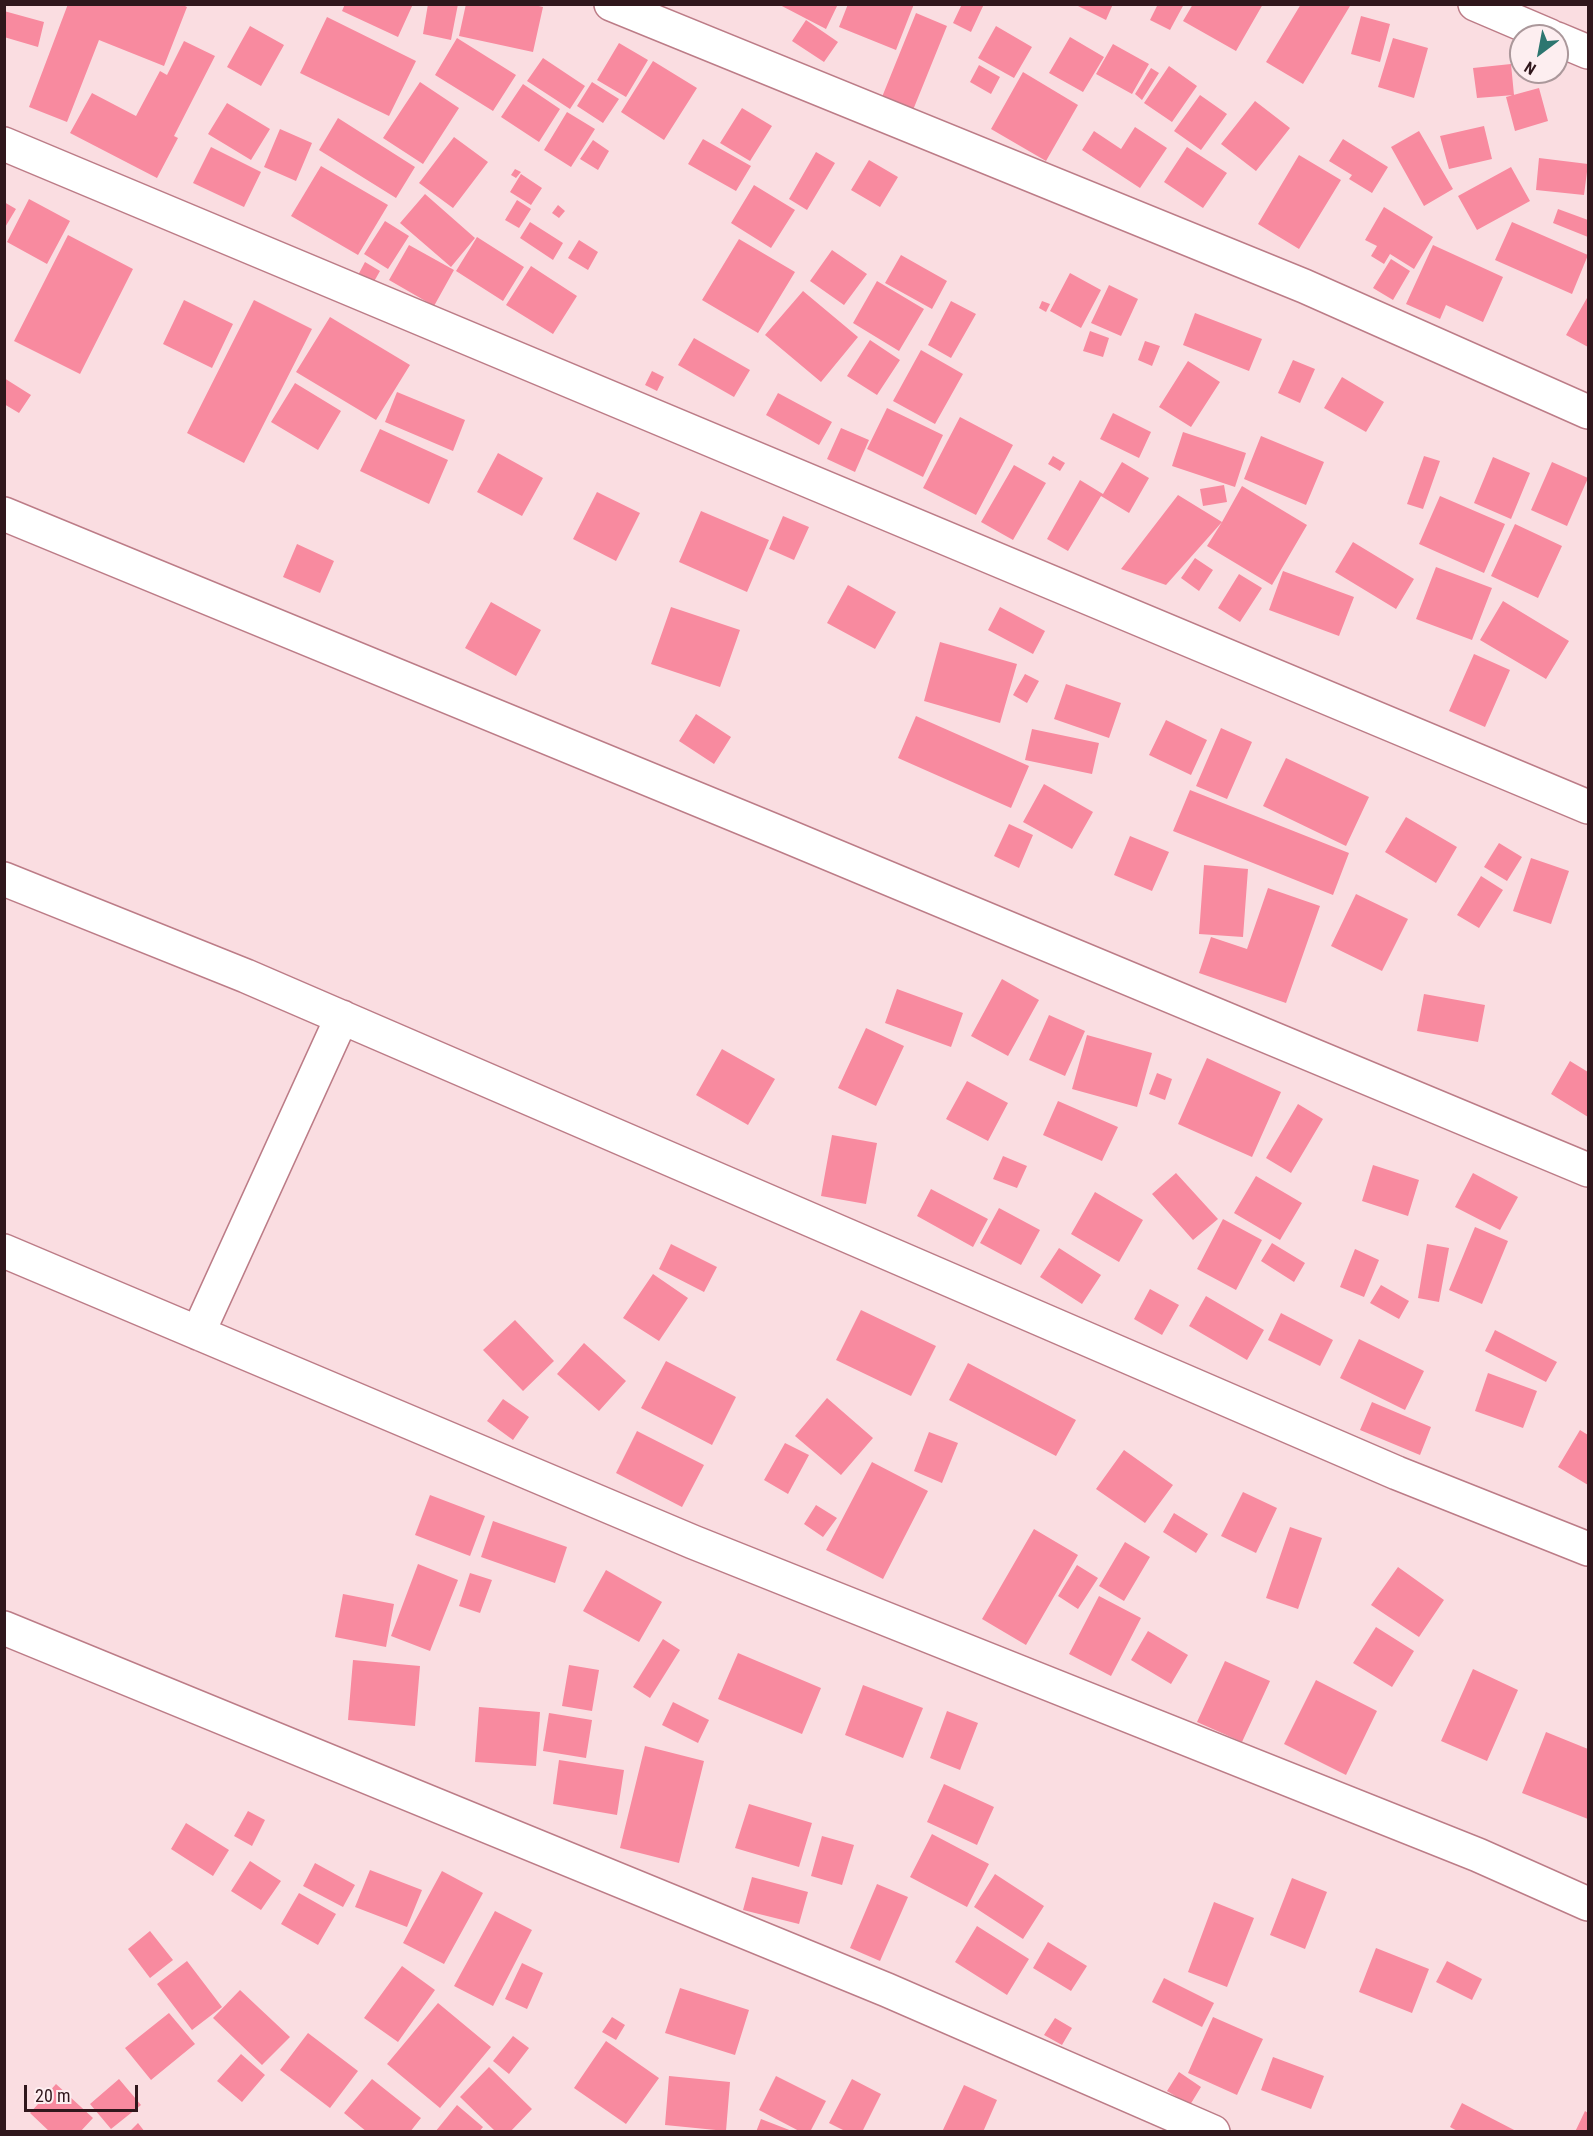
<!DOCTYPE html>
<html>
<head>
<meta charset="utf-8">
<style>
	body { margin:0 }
	#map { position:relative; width:1593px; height:2136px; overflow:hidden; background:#fadde1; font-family:"Roboto Condensed",sans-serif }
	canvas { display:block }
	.frame { position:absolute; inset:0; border:6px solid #30171c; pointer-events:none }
	.north { position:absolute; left:1509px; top:24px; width:60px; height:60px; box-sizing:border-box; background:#fdeef0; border:2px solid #ab989b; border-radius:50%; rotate:212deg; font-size:16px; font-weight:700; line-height:24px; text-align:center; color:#30171c }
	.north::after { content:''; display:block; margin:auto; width:21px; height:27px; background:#2d7670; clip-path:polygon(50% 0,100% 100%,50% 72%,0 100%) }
	.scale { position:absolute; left:24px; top:2085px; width:114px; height:27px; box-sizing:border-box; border:3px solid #30171c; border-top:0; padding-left:8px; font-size:18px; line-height:21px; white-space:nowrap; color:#30171c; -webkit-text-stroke:4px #fdeef0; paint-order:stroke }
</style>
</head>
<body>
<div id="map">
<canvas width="1593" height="2136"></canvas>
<div class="frame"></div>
<div class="north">N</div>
<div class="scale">20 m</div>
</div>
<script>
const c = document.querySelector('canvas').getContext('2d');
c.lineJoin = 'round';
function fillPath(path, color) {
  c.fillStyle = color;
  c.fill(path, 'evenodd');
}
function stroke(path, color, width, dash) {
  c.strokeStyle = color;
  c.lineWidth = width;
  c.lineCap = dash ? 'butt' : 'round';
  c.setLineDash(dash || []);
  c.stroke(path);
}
fillPath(new Path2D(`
	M68 4H181L187 7 164 66 99 40 67 122 29 107Z
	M345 4H413L398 37 342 11Z
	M428 4H458L451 40 423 34Z
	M466 4H530L543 7 533 52 459 36Z
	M778 4H838L826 29Z
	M848 4H914L896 50 839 27Z
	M962 4H984L971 32 953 23Z
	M1074 4H1113L1106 20Z
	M1158 4H1184L1170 30 1150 20Z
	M1193 4H1263L1236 51 1183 21Z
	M1301 4H1347L1350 6 1303 84 1266 62Z
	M4 11 44 22 38 47 4 37Z
	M916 13 947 26 913 110 882 97Z
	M1361 16 1390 24 1380 62 1351 54Z
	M327 17 416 61 389 116 300 73Z
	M806 20 838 42 824 62 792 41Z
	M250 26 284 45 261 86 227 67Z
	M996 26 1032 47 1014 78 978 58Z
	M1070 37 1104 57 1083 92 1049 73Z
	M457 38 516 75 493 111 435 75Z
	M1393 38 1428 48 1414 98 1378 87Z
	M184 41 215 56 174 136 178 138 157 178 70 133 92 93 136 116 160 71 167 75Z
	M619 43 648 60 626 97 597 80Z
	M1113 44 1149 64 1132 94 1096 74Z
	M543 58 585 86 570 109 527 81Z
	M653 61 697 88 664 140 621 112Z
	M1511 64 1514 95 1477 98 1473 68Z
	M979 65 1000 77 991 94 970 82Z
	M1169 66 1197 86 1172 122 1144 103Z
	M1151 68 1159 73 1142 100 1135 94Z
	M1023 72 1078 105 1046 161 991 129Z
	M420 82 459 108 423 164 383 138Z
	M592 82 619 99 603 123 577 106Z
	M523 84 560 109 539 142 501 117Z
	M1539 88 1548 121 1515 131 1506 97Z
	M1200 95 1227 114 1201 150 1174 131Z
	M1255 101 1290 128 1256 171 1221 144Z
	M227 103 270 129 251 160 208 134Z
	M742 108 772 126 750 161 720 143Z
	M567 112 595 129 571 167 544 150Z
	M338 118 415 167 396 198 319 150Z
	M1484 126 1492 159 1449 169 1440 136Z
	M1135 127 1167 148 1140 188 1082 150 1094 131 1121 149Z
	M280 129 312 143 296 181 264 167Z
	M1419 131 1453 189 1424 206 1391 147Z
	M454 137 488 162 453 208 419 183Z
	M703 139 751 166 736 191 688 164Z
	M1343 139 1388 167 1372 193 1349 179 1352 175 1329 161Z
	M593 140 609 151 598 170 580 159Z
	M211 147 261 172 244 207 193 183Z
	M1187 147 1227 173 1203 208 1164 182Z
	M816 152 835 163 807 210 789 199Z
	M1299 155 1341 180 1299 249 1258 224Z
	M1539 158 1588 164 1584 195 1536 190Z
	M869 160 898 177 880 207 851 190Z
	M321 166 388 205 358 255 291 216Z
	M1511 167 1530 201 1477 230 1458 196Z
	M515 169 521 172 516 178 511 175Z
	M521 174 542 188 531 205 510 192Z
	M754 185 795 210 771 248 731 223Z
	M425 194 475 238 451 267 400 223Z
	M29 199 70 221 47 264 7 242Z
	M517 200 531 209 519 228 505 220Z
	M4 202 16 209 4 229Z
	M558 205 565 211 559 218 552 213Z
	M1384 207 1433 237 1414 269 1390 254 1384 264 1371 256 1377 246 1365 240Z
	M1558 209 1588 220V237L1553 223Z
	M385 221 409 236 388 269 364 254Z
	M530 222 563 243 553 260 520 238Z
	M1512 222 1588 255 1572 294 1495 260Z
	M68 235 133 269 80 374 14 341Z
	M477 237 524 267 503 301 456 271Z
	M739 239 795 272 758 333 702 300Z
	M579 240 598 252 588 270 568 258Z
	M409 245 454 270 434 306 389 280Z
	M1433 245 1503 277 1483 322 1446 305 1440 319 1406 304Z
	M832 250 867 274 844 305 810 281Z
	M901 255 947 281 932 309 885 283Z
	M1391 259 1410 271 1393 300 1373 288Z
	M365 262 380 271 372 285 357 277Z
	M531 266 577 296 553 334 506 305Z
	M1070 273 1101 290 1081 328 1050 311Z
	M877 281 924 309 899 351 853 323Z
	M1109 285 1138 299 1121 336 1091 323Z
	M803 291 858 337 821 382 765 335Z
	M1587 298 1588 299V347L1566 335Z
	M184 300 233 324 212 368 163 344Z
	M254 300 312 329 244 463 187 433Z
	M951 301 976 314 951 358 928 345Z
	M1042 301 1050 304 1046 312 1039 308Z
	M1195 313 1262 339 1249 371 1183 345Z
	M330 317 410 365 376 420 296 372Z
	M1090 331 1109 338 1103 357 1083 351Z
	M694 338 750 370 734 397 678 365Z
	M870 340 900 360 877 395 847 376Z
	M1145 341 1160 346 1152 366 1138 360Z
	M921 350 963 374 935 424 893 401Z
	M1293 360 1315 369 1300 403 1278 393Z
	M1188 361 1220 382 1191 427 1159 407Z
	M652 371 664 377 657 391 645 385Z
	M1342 377 1384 402 1366 432 1324 408Z
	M4 378 31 395 19 413 4 404Z
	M295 383 341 411 318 450 271 422Z
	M397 392 465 420 453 451 385 422Z
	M778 393 832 422 819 445 766 415Z
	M887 408 943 435 923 477 867 449Z
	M1113 413 1151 432 1139 458 1100 439Z
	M960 417 1013 445 976 515 923 488Z
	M841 428 869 440 855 472 827 459Z
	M380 429 448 460 429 504 360 471Z
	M1183 432 1246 453 1235 487 1172 466Z
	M1261 436 1324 462 1306 505 1244 479Z
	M498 453 543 478 522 516 477 492Z
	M1053 456 1065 463 1060 471 1048 464Z
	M1424 456 1440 461 1423 509 1407 504Z
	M1493 457 1530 473 1511 519 1474 503Z
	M1122 462 1149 478 1129 513 1101 496 1068 551 1047 539 1080 480 1103 494Z
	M1552 462 1588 478 1567 526 1531 510Z
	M1014 465 1046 483 1013 540 981 522Z
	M1224 485 1227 502 1203 506 1200 489Z
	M1242 486 1307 525 1272 585 1207 546 1222 522 1166 585 1121 569 1178 495 1222 522Z
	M597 492 640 513 616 561 573 539Z
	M1440 496 1505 524 1484 573 1419 544Z
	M701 511 769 540 747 592 679 562Z
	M783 516 809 527 794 560 769 549Z
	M1515 524 1562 546 1538 598 1491 576Z
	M1353 542 1414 579 1396 609 1335 572Z
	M297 544 334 561 320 593 283 577Z
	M1195 558 1213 570 1199 591 1181 578Z
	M1436 567 1492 588 1472 640 1416 619Z
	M1283 571 1354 597 1339 636 1269 610Z
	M1239 574 1262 588 1240 622 1218 608Z
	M848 585 896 612 875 649 827 623Z
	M1503 601 1569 641 1546 679 1480 640Z
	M491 602 541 630 516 676 465 648Z
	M671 607 740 630 720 687 651 664Z
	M1000 607 1045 631 1033 654 988 630Z
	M940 642 1017 664 1000 723 924 701Z
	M1474 654 1510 670 1485 727 1449 711Z
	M1025 674 1039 681 1027 703 1013 695Z
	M1066 684 1121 703 1109 738 1054 719Z
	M696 714 731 737 714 764 679 741Z
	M916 716 1029 766 1011 808 898 758Z
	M1166 720 1207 740 1191 775 1149 755Z
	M1221 728 1252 742 1227 799 1196 786Z
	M1032 729 1099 743 1092 774 1025 760Z
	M1286 758 1369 797 1346 846 1263 806Z
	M1044 784 1093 812 1072 849 1023 822Z
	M1190 790 1349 853 1333 895 1173 831Z
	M1406 817 1457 847 1436 883 1385 852Z
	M1009 824 1033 835 1019 868 994 856Z
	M1130 836 1169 852 1152 891 1114 875Z
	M1499 843 1522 857 1507 881 1484 867Z
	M1531 858 1569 871 1551 924 1513 911Z
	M1204 865 1248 869 1243 937 1199 934Z
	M1481 876 1503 890 1479 928 1457 915Z
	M1268 888 1320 906 1286 1003 1199 973 1211 937 1247 949Z
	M1356 894 1408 919 1382 971 1331 946Z
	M1002 979 1039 1000 1008 1056 971 1036Z
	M897 989 963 1013 951 1047 885 1023Z
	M1424 994 1485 1005 1478 1042 1417 1031Z
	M1049 1015 1085 1031 1065 1076 1029 1060Z
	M866 1028 904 1046 876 1106 838 1088Z
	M1087 1035 1152 1053 1137 1107 1072 1089Z
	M722 1049 775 1079 748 1125 696 1095Z
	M1207 1058 1281 1092 1252 1157 1178 1124Z
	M1570 1061 1588 1072V1117L1551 1094Z
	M1157 1073 1172 1079 1165 1100 1149 1094Z
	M967 1081 1008 1103 988 1141 946 1119Z
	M1058 1101 1118 1127 1102 1161 1043 1135Z
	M1298 1104 1323 1119 1291 1173 1266 1158Z
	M832 1135 877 1143 866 1204 821 1196Z
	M1003 1156 1027 1166 1017 1188 993 1179Z
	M1373 1165 1419 1180 1408 1216 1362 1201Z
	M1176 1173 1218 1219 1193 1240 1152 1194Z
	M1473 1173 1518 1197 1500 1230 1455 1207Z
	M1256 1176 1302 1203 1280 1240 1234 1213Z
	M931 1189 988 1219 973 1247 917 1216Z
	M1095 1192 1143 1220 1119 1262 1071 1234Z
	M999 1208 1040 1230 1021 1265 980 1243Z
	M1223 1219 1262 1240 1236 1290 1197 1269Z
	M1475 1227 1508 1241 1482 1304 1449 1290Z
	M1272 1243 1305 1263 1294 1282 1261 1261Z
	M671 1244 717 1267 704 1292 659 1269Z
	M1427 1244 1449 1248 1439 1302 1418 1298Z
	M1059 1248 1101 1275 1082 1304 1040 1277Z
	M1355 1249 1379 1260 1364 1297 1340 1287Z
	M653 1274 688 1298 659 1341 623 1318Z
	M1381 1285 1409 1301 1399 1319 1370 1303Z
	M1150 1289 1179 1305 1162 1335 1134 1319Z
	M1206 1296 1264 1330 1247 1360 1189 1326Z
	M861 1310 936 1346 911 1396 836 1360Z
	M1281 1313 1333 1340 1320 1366 1268 1340Z
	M515 1320 554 1361 523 1391 483 1350Z
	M1495 1330 1557 1362 1546 1382 1485 1351Z
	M1359 1339 1424 1371 1405 1410 1340 1378Z
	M584 1343 626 1381 599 1411 557 1374Z
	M666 1361 736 1397 712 1445 641 1408Z
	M968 1363 1076 1420 1056 1456 949 1400Z
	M1488 1373 1537 1391 1523 1428 1475 1411Z
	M827 1398 873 1438 841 1475 795 1436Z
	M503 1399 529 1417 513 1440 487 1421Z
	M1372 1402 1431 1427 1420 1455 1360 1430Z
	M1580 1430 1588 1435V1485L1558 1467Z
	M637 1431 704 1465 682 1507 616 1473Z
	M929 1432 958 1443 942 1483 914 1471Z
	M785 1443 809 1455 788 1494 764 1480Z
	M1124 1450 1173 1485 1145 1523 1096 1489Z
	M872 1462 928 1491 883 1579 826 1550Z
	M1243 1492 1277 1508 1256 1553 1221 1536Z
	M430 1495 485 1516 470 1556 415 1535Z
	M816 1505 837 1518 823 1537 804 1524Z
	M1174 1513 1208 1534 1196 1553 1163 1532Z
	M493 1521 567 1547 555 1583 481 1557Z
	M1290 1527 1322 1538 1298 1609 1266 1598Z
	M1034 1529 1078 1555 1026 1645 982 1619Z
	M1125 1542 1150 1557 1124 1601 1099 1586Z
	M418 1564 458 1580 430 1651 391 1636Z
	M1077 1565 1098 1578 1078 1609 1058 1596Z
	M1398 1567 1444 1600 1419 1637 1371 1605Z
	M606 1570 662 1602 639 1642 583 1611Z
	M470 1573 492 1580 480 1613 459 1606Z
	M343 1594 394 1604 386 1647 335 1637Z
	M1099 1596 1141 1618 1111 1676 1069 1654Z
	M1376 1627 1414 1651 1392 1687 1353 1663Z
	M1148 1631 1188 1655 1171 1684 1131 1660Z
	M663 1639 680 1650 650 1698 633 1687Z
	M738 1653 821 1688 802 1734 718 1699Z
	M353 1660 420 1666 415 1726 348 1720Z
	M1225 1661 1270 1681 1242 1742 1197 1722Z
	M569 1665 599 1670 592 1711 562 1706Z
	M1473 1669 1518 1690 1487 1761 1441 1741Z
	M1316 1680 1377 1711 1346 1775 1284 1744Z
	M863 1685 923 1708 903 1758 845 1735Z
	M673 1702 709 1720 698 1743 662 1725Z
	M479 1707 540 1712 536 1766 475 1762Z
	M947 1711 978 1723 960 1770 930 1758Z
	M549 1713 592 1720 586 1758 543 1751Z
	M1546 1732 1588 1749V1819L1522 1793Z
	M645 1746 704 1761 679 1863 620 1848Z
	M559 1760 624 1770 617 1815 553 1804Z
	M944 1784 994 1807 977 1845 927 1822Z
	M749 1804 812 1823 799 1867 735 1848Z
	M248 1811 265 1820 252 1846 234 1836Z
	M186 1823 229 1850 213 1876 171 1849Z
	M932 1834 989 1864 967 1907 910 1877Z
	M822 1836 854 1845 842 1885 811 1876Z
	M250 1861 281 1881 261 1910 231 1891Z
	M315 1863 355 1885 343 1907 303 1886Z
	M370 1870 422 1890 407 1927 355 1907Z
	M442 1871 483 1893 444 1964 403 1943Z
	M995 1874 1044 1906 1023 1939 974 1907Z
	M752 1877 808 1892 799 1924 743 1910Z
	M1292 1878 1327 1892 1305 1949 1270 1935Z
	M877 1884 908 1897 880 1961 850 1948Z
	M299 1893 336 1914 318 1945 281 1924Z
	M1214 1902 1254 1918 1227 1987 1188 1972Z
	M495 1911 532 1930 493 2006 454 1986Z
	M977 1926 1029 1959 1007 1995 955 1962Z
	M150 1931 173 1960 150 1978 128 1949Z
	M1048 1942 1087 1966 1071 1991 1033 1968Z
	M1376 1948 1429 1969 1412 2013 1359 1992Z
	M187 1961 222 2007 192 2030 157 1984Z
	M1447 1961 1482 1979 1472 2000 1436 1982Z
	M522 1963 543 1973 527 2009 505 1999Z
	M402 1966 435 1990 398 2042 364 2018Z
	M1164 1978 1214 2003 1202 2027 1152 2002Z
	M680 1988 749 2010 735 2055 665 2033Z
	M240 1990 290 2037 262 2065 213 2018Z
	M438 2003 491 2047 440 2108 387 2064Z
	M169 2013 195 2044 151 2080 125 2048Z
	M612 2017 625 2025 616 2040 602 2032Z
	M1213 2017 1263 2039 1237 2095 1188 2073Z
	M1055 2018 1072 2028 1062 2045 1044 2035Z
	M308 2033 358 2071 330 2108 280 2070Z
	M513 2036 529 2048 509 2074 493 2061Z
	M606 2041 659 2078 626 2124 574 2088Z
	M241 2054 265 2075 242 2102 217 2081Z
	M1273 2057 1324 2076 1311 2109 1261 2090Z
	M489 2067 532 2109 510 2132H496L460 2097Z
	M1179 2072 1201 2087 1190 2105 1167 2091Z
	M669 2076 730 2082 726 2131 665 2125Z
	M776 2076 826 2101 810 2132H801L759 2110Z
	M119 2079 141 2105 111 2129 90 2104Z
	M372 2079 421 2118 410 2132H367L344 2113Z
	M852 2079 881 2094 862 2132H847L829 2123Z
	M56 2084 93 2118 80 2132H50L30 2113Z
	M964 2085 997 2100 983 2132H942Z
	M1462 2103 1518 2132H1459L1450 2127Z
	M457 2105 483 2127 479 2132H435Z
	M1585 2111 1588 2113V2132H1575Z
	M761 2119 792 2131V2132H756Z
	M138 2123 145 2132H129Z`), '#f88a9f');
const street = new Path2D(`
	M611 4 1304 286 1588 412
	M1475 4 1550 36
	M1557 39 1588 52
	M4 144 1588 807
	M4 514 782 834 1588 1170
	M4 879 246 976 1397 1473 1588 1549
	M4 1251 693 1542 1478 1855 1588 1904
	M198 1333 342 1017
	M4 1628 887 1990 1213 2132`);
stroke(street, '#bc7c87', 36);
stroke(street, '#fff', 33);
</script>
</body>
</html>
